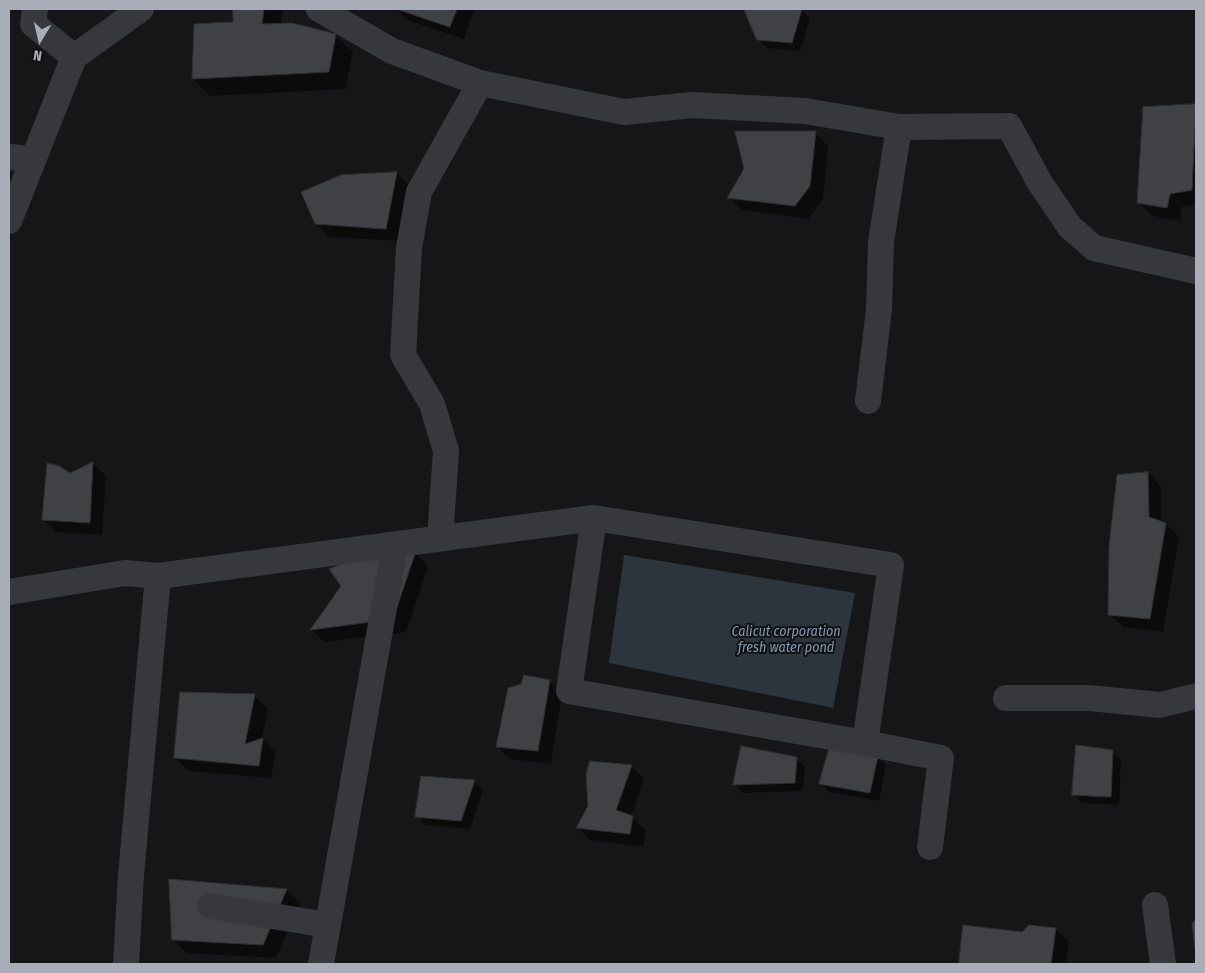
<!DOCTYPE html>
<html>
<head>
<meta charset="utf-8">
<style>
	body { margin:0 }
	#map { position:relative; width:1205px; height:973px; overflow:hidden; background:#161618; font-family:"Fira Sans Condensed",sans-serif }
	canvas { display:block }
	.frame { position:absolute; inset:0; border:10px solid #a8adb8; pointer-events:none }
	.north { position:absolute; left:15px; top:15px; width:50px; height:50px; -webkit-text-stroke:4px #111113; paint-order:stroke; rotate:189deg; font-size:14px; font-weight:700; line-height:20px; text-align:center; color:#a8adb8 }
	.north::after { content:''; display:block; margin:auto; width:18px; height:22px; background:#a8adb8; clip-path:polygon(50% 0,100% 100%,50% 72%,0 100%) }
</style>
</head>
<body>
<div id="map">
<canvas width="1205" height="973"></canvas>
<div class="frame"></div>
<div class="north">N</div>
</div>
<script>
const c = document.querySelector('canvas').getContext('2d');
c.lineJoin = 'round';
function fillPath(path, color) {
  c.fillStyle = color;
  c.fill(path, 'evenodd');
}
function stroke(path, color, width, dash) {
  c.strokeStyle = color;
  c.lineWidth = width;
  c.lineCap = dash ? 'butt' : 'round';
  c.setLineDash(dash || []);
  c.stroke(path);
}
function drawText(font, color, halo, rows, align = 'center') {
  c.font = font + ' "Fira Sans Condensed",sans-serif';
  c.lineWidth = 4;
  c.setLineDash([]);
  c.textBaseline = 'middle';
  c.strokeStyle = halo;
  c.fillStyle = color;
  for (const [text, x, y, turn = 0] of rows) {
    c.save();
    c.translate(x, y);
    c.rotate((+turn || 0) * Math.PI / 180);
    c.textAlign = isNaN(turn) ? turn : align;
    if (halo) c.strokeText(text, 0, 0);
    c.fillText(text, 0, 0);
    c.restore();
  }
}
fillPath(new Path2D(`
	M624 555 855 593 833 708 609 663Z`), '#2c353c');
fillPath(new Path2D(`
	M235 9H283L281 24H292L336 35 353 52 345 89 210 96 193 79 234 23Z
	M396 9H474L464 39 407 20Z
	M745 9H801L810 18 800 51 767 48 758 39Z
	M1196 105V204L1182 207 1180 221 1152 216 1139 203 1144 108Z
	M815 133 828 146 823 199 808 219 742 210 729 197Z
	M397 173 410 186 399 241 329 237 316 224 341 176Z
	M93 463 106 476 102 535 56 532 43 519 69 474Z
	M1148 473 1161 487V523L1166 524 1179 537 1163 632 1123 627 1110 614Z
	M415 553 428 566 406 632 324 642 312 630 343 586Z
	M549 681 562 694 551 764 510 759 497 746Z
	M181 693 255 696 268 709 262 738 276 752 271 778 188 771 175 757Z
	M1112 752 1121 760 1119 805 1082 803 1074 795Z
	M877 757 886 765 879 801 829 792 821 783Z
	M796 759 805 767 803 791 743 793 734 784Z
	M631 766 644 779 631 817 646 830 643 847 590 840 577 827Z
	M474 781 483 790 470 829 425 825 417 816Z
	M171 880 287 890 300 903 276 958 187 953 173 940Z
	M964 926 1023 934 1030 926 1056 929 1069 942 1066 964H960Z`), '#0007');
const building = new Path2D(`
	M233 9H264L262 24 292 23 336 34 329 72 192 79 194 24 233 22Z
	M397 9H457L450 27Z
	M744 9H802L792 43 757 40Z
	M1196 104 1192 190 1170 194 1167 208 1137 203 1143 107Z
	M735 131H816L810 186 795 206 727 198 744 169Z
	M397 172 386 229 315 224 301 192 341 175Z
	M93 462 90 523 42 520 47 463 59 466 70 473Z
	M1148 472 1149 517 1166 523 1150 619 1108 615 1109 547 1117 475Z
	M416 551 393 619 310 630 341 586 329 569 359 557Z
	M524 675 550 680 538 751 496 747 508 688 521 684Z
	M180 692 255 694 245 744 263 738 259 766 174 758Z
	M830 745 878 756 870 793 819 784Z
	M1076 745 1113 750 1111 797 1072 795Z
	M741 746 797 757 795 783 733 785Z
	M590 761 632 765 616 810 633 816 630 834 576 828 588 806 586 774Z
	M421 776 475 780 461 821 415 817Z
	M169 879 287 889 263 945 172 940Z
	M1196 920V957L1192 923Z
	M963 925 1022 932 1029 925 1056 928 1051 964H959Z`);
fillPath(building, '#404145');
stroke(building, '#303034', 1);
stroke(new Path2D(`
	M35 9 33 24 74 57
	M319 9 392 51 480 83 419 192 409 248 403 355 432 404 446 451 440 539
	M480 83 624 112 692 105 805 111 899 127 881 242 879 309 868 401
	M899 127 1009 126 1040 183 1070 227 1094 248 1196 271
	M9 157 33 159
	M9 221 74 57 141 9
	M594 518 569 691 865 743
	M9 592 125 573 158 576
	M1006 698H1089L1160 705 1196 696
	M1155 905 1163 964
	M210 906 328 925
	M126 964 131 875 158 576 594 518 891 565 865 743 941 758 930 847
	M321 964 395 545`), '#37383d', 26);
drawText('italic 14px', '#7f9bb3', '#111113', [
	["Calicut corporation",786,632],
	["fresh water pond",786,648]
]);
</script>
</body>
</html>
